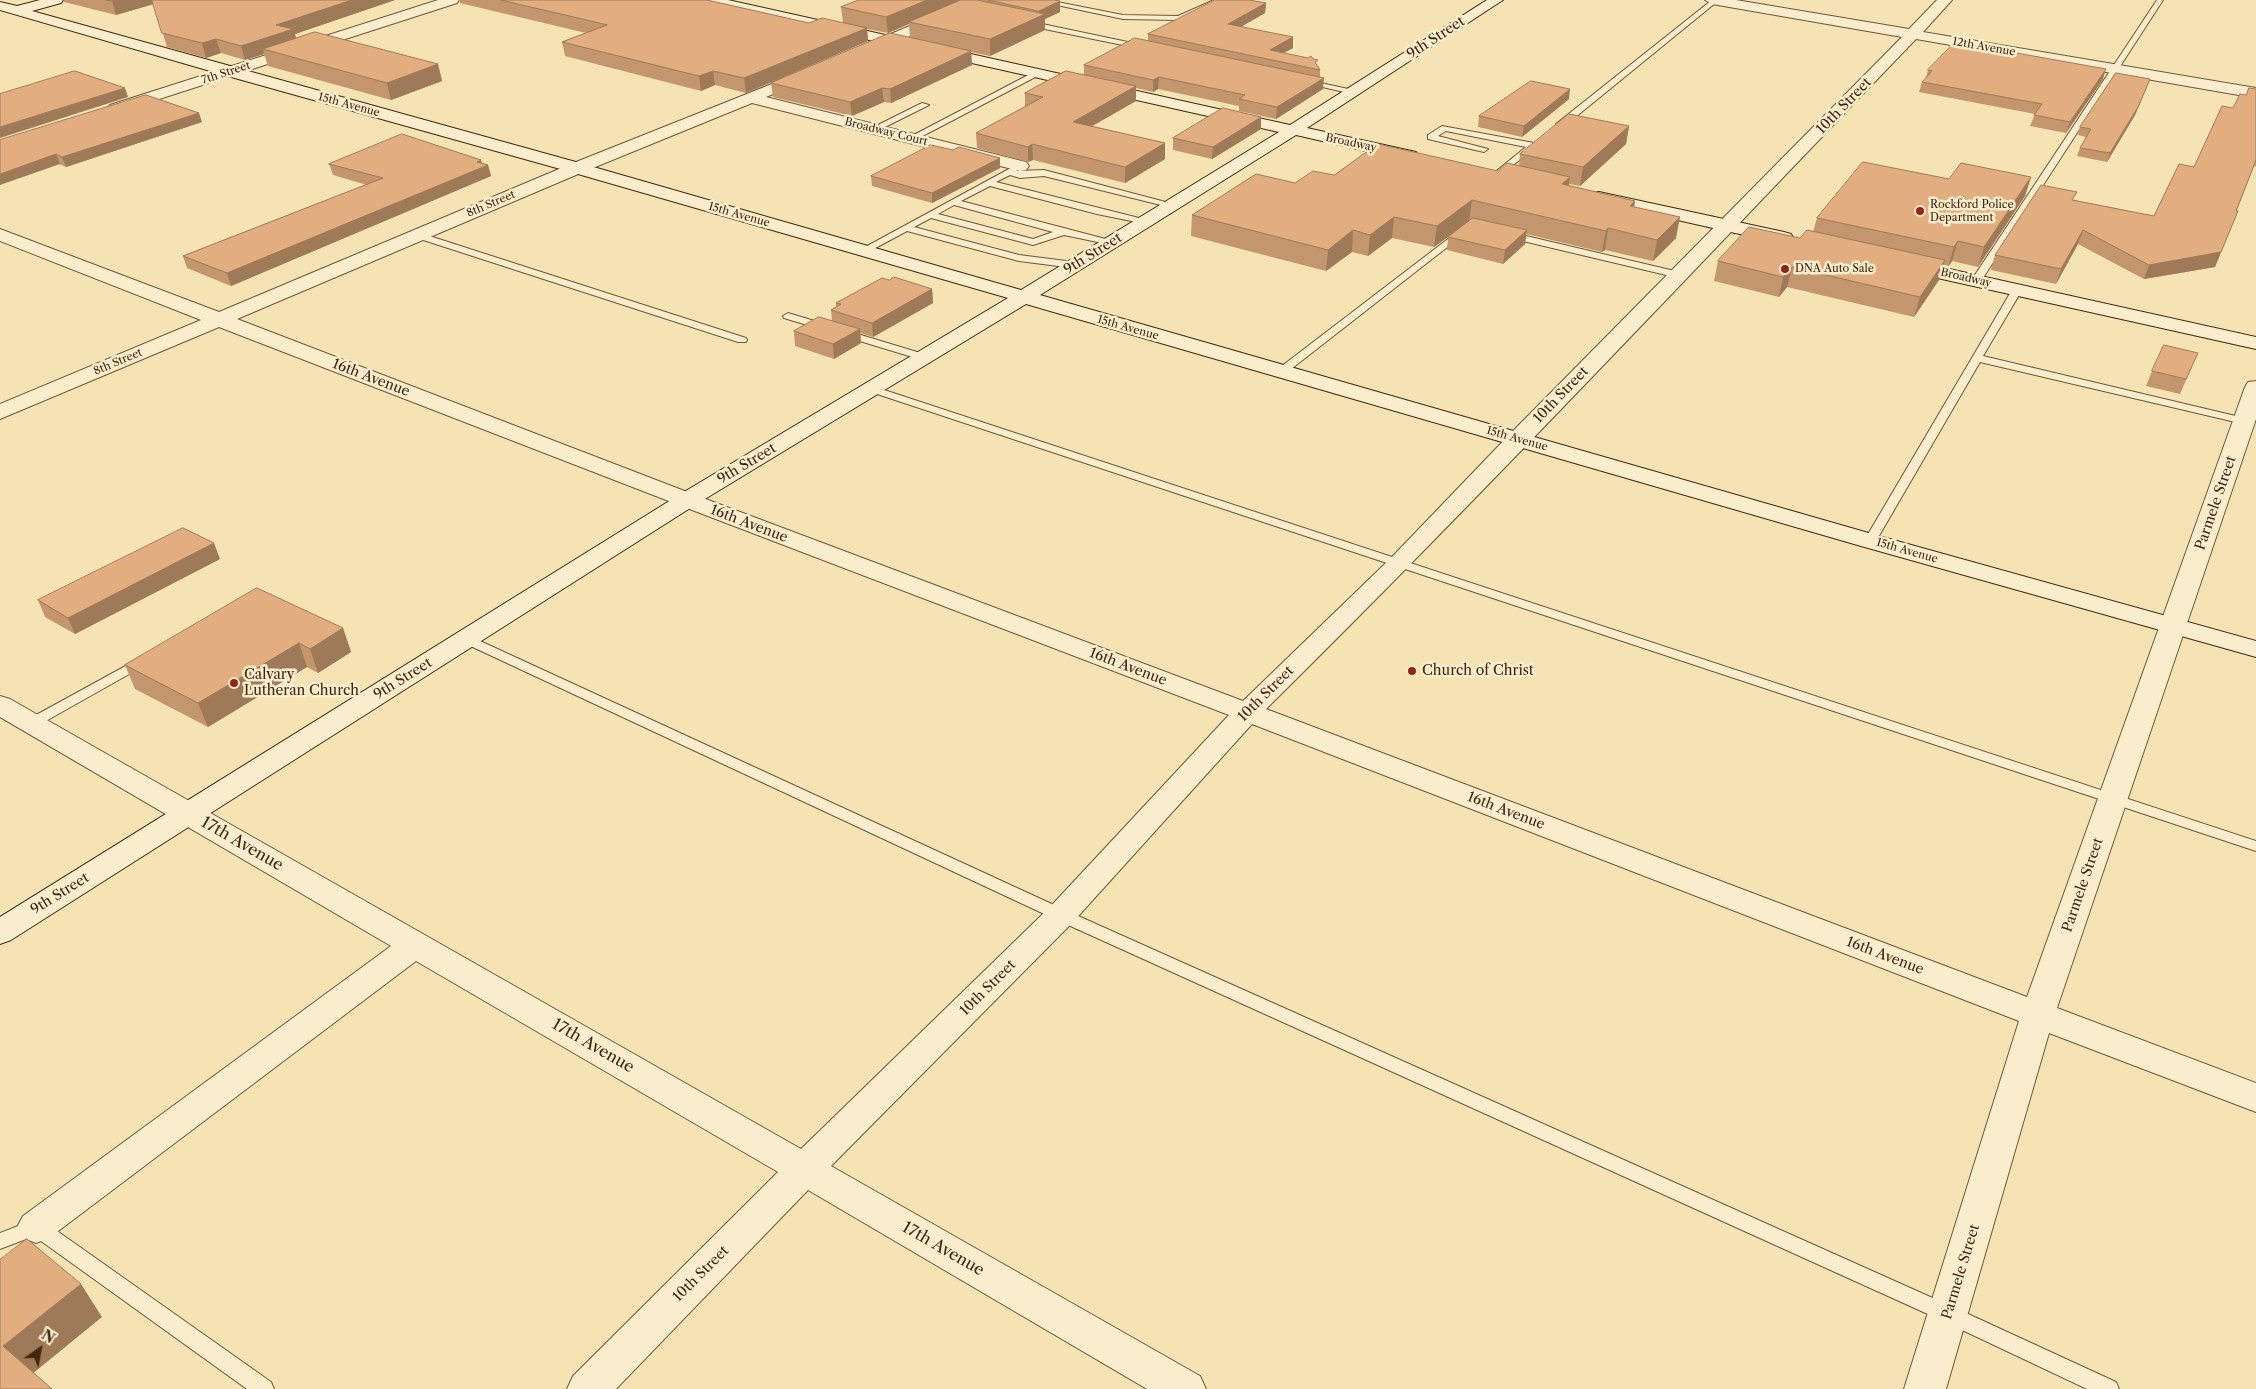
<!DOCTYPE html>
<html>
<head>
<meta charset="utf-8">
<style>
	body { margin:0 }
	#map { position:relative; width:2256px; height:1389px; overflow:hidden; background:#f6e3b3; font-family:"Libre Caslon Text",serif }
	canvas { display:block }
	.north { position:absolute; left:15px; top:1324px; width:50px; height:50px; -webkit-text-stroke:4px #f9edce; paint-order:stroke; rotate:33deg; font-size:14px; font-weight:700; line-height:20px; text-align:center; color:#402810 }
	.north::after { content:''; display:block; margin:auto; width:18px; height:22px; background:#402810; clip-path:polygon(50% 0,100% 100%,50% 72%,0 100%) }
</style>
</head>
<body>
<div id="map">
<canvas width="2256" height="1389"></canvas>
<div class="north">N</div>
</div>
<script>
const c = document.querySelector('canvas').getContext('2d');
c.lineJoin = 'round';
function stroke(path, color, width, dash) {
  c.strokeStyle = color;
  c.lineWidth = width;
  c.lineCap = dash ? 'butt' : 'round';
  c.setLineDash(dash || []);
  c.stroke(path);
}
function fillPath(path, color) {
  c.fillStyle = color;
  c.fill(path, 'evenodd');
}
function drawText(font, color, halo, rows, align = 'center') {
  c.font = font + ' "Libre Caslon Text",serif';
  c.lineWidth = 5;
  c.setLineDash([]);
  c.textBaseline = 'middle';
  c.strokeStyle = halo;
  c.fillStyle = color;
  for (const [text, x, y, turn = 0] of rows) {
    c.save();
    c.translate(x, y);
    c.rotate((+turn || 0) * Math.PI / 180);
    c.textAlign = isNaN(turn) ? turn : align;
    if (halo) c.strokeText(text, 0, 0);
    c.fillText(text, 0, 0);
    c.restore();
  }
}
const lane = new Path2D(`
	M1033 0H1047L1123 15 1178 16 1214 0H1223L1179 20 1123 19Z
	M1712 0H1719L1562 128H1556V124Z
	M2157 0H2163L1981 281 1976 284 1973 283 1971 281Z
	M1028 21 1142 45 1146 47 1142 49 1025 25V21Z
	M1036 71 1043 73 915 140 908 138Z
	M1302 79 1353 90 1357 92 1353 94 1305 83 1301 81Z
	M922 103 929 105 877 131 870 129Z
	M1442 126 1534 143 1538 145 1497 178 1493 175 1494 173 1526 147 1446 131 1438 136 1488 149 1484 152 1428 139V135Z
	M1020 163 1024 166 1016 171 1044 170 1177 205 1173 208 1044 176 1020 178 1010 175 996 182 1151 221 1146 224 1097 214 990 186 961 201 1117 242 1112 245 1064 235 1033 245 931 218 914 227 1019 255 1074 262 1079 265 1074 268 1019 261 907 231 866 253 863 254 858 251ZM954 205 1053 232 1033 239 938 214Z
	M1461 229 1466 232 1464 234 1286 373H1278V369Z
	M417 232 746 338 747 340 746 342H738L414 237V233Z
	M1509 232 1679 272 1684 275 1679 278 1506 237V233Z
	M2017 287 2022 290 1983 356 2244 418 2250 421 2244 424 1980 362 1876 541 1870 545 1866 544 1864 541 2012 290Z
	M788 313 927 355 928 357 927 359H919L784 318 783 316Z
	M872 386 2256 841V851L868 391V387Z
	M467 635 1067 911 1955 1308 2116 1382 2119 1389H2087L1941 1320 1055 919 462 642 460 639 462 636Z
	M142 657 149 661 147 664 37 726H27L25 723 27 720Z
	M36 1219 43 1221 271 1382 274 1389H247L34 1236 0 1249V1233Z`);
const street = new Path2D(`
	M438 0H459L457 3 122 111H110L108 108 110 105Z
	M971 0H990L988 3 870 53 865 54 858 50 860 47Z
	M1705 0H1736L1909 29 1937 0H1952L1923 32 2256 88V98L1916 39C1700 263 1487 491 1266 709L2027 997 2245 387 2248 382 2256 381V419L2057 1008 2256 1083V1112L2049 1033 1946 1389H1904L2019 1021 1252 724 1072 923 831 1166 1200 1376 1206 1389H1147L808 1190 616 1389H567L573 1376 778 1172 416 961 49 1238 36 1243 23 1238 17 1227 23 1216 391 946 0 717V696L10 699 801 1149 1050 907 1229 715 679 505 219 327 0 419V404L201 320 0 241V229L219 312 571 164 802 72H812L815 75 812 78 766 97 1026 162 1029 166 1026 170 1020 171 752 103 583 172 237 319 695 495 1243 701 1391 558 1510 434 1902 37 1712 4Z`);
const secondary = new Path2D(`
	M40 0H63L61 3 32 11 583 164 1021 290 1279 132 709 4 702 0H728L1290 125 1487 0H1503L1307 128 1416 152 1418 156 1416 160 1410 161 1296 135 1040 295 1879 536 2256 641V657L1861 546 1026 304 695 505 11 940 0 944V917L679 495 1008 298 571 172 224 75 0 10V2L17 6Z
	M1599 192 1784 232 1791 234 1793 238 1791 242 1784 244 1593 201 1590 197 1593 193Z
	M1904 259 2256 337V349L1897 269 1895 265 1897 261Z`);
stroke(lane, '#6e5739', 2);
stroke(street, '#6e5739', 2);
stroke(secondary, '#402810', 2);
fillPath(lane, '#f9edce');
fillPath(street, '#f9edce');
fillPath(secondary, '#f9edce');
fillPath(new Path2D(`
	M64 0H395L295 34 296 39 438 64 442 81 391 100 268 66 264 54 245 60 221 53 206 58 167 47 154 4 116 15 64 2Z
	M459 0H707L809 23 843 22 841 7 859 0H1054L1060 12 1045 19V30L990 56 971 52 972 65 891 103 884 102 852 116 773 97 771 83 910 38 909 24 888 33 867 29 868 41 746 93 715 85 701 91 565 56 562 42 586 33 460 3Z
	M1266 3 1265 13 1241 27 1293 37V48L1283 53 1318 66 1320 70V77L1323 89 1276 119 1239 111V106L1158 89 1153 92 1136 88V101L1092 126 1165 143V159L1125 183 1033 160 1028 162 977 148 976 133 1025 107V93L1084 75V65L1148 41V34Z
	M1928 70 2103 79 2066 133 2030 126 2035 114 1919 92 1922 82 1926 78Z
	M2147 87 2135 115 2107 162 2077 156 2080 148 2086 137 2078 135 2080 127Z
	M2256 89V166H2254L2215 267 2144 279 2078 244 2056 284 1991 270 1995 255 2074 200 2154 216 2194 167 2233 108 2246 95Z
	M1569 99 1522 137 1478 127 1479 116Z
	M202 122 66 167 0 140Z
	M1629 126 1626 144 1580 186 1569 184V186L1635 201 1634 207 1676 238 1653 261 1605 250 1602 252 1526 234 1525 244 1503 264 1447 250 1448 237 1451 235 1434 247 1392 238 1368 256 1352 252 1326 271 1191 236 1192 215 1295 183 1334 175 1498 171 1519 165 1520 154Z
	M1261 129 1212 159 1173 150V138Z
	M482 163 488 165 491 176 231 286 187 268 183 256 367 185 333 175 329 164Z
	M1000 168 932 203 872 186 871 176Z
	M2031 177 2025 196 1978 267 1952 261 1948 267 1943 266 1939 280 1914 317 1787 287 1779 297 1714 281 1718 261 1800 238 1813 232 1817 218 1949 179Z
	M889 280 932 289 933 303 873 337 860 333 861 343 834 359 795 346 794 331 832 321 831 310 836 307V303Z
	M2192 367 2180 394 2146 386 2152 371Z
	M220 559 75 634 45 617 38 600Z
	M343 628 351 652 318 673 307 667 208 727 135 689 125 665Z`), '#c3966d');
fillPath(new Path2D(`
	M117 0H153L154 4 116 15 112 1Z
	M352 0H395L295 34 297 43 263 49 264 54 245 60 241 46 276 25Z
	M927 0H961L909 22V24L888 33 886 17Z
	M1060 1V12L1045 19V30L990 56V39L1040 16 1039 11Z
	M1266 3 1265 13 1228 34V24Z
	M867 28 868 41 746 93 744 78Z
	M1293 37V48L1271 60 1270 50Z
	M216 39 221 53 206 58 202 43Z
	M971 51 972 65 891 103 890 89Z
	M438 64 442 81 391 100 387 83Z
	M2106 69 2103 79 2066 133 2070 122Z
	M713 71 715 85 701 91 699 76Z
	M1159 77 1158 89 1153 92V80Z
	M1324 78 1323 89 1276 119 1277 107Z
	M2150 79 2135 115 2107 162 2110 153Z
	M1136 86V101L1073 137V122Z
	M125 88 128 97 0 138V127Z
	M882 88 884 102 852 116 850 102Z
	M1570 89 1569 99 1522 137 1524 126Z
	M199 113 202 122 66 167 62 157Z
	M1261 117V129L1212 159 1213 147Z
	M1629 126 1626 144 1580 186 1583 167Z
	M1165 143V159L1125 183V167Z
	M1032 144 1033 160 1028 162V147Z
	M56 154 60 164 0 185V174Z
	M1000 158V168L932 203V193Z
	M481 160 483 167 488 165 491 176 231 286 227 273Z
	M1570 177 1567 197 1562 184Z
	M2031 177 2025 196 1978 267 1984 247Z
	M1472 200 1469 221 1434 247 1437 226Z
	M1635 201 1631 222 1630 206Z
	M2238 211 2215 267 2144 279 2149 265Z
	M1394 217 1392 238 1368 256 1370 235Z
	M1680 217 1676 238 1653 261 1657 240Z
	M1608 228 1605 250 1602 252 1606 231Z
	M1353 230 1352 252 1326 271 1328 250Z
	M1527 230 1525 244 1503 264 1505 250Z
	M2083 230 2078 244 2056 284 2061 269Z
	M1958 241 1952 261 1948 267 1954 247Z
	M1945 260 1939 280 1914 317 1920 297Z
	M1792 267 1787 287 1779 297 1783 277Z
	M932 289 933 303 873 337 872 323Z
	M860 329 861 343 834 359 833 344Z
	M214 543 220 559 75 634 68 618Z
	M343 628 351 652 318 673 310 649Z
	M299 643 307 667 208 727 198 703Z
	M81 1284 102 1317 26 1379 3 1346Z`), '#9f7a59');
const building = new Path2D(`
	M106 0H117L112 1Z
	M152 0H352L276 25 293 29 241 46 216 39 202 43 162 33Z
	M501 0H707L809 23 822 18 867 28 744 78 713 71 699 76 562 42 607 25Z
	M859 0H927L886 17 841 7Z
	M961 0H977L1045 14 990 39 909 22Z
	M988 0H1054L1060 1 1039 11Z
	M1215 0H1249L1266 3 1228 24 1293 37 1270 50 1308 58 1311 56 1313 59 1318 60 1315 62 1320 70 1148 34Z
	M315 32 438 64 387 83 263 49Z
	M890 33 971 51 890 89 882 88 850 102 771 83Z
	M1135 38 1324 78 1277 107 1239 99 1245 95 1159 77 1153 80 1084 65Z
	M1955 42 2106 69 2070 122 2034 115 2042 104 1922 82 1932 71 1928 70Z
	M75 71 125 88 0 127V94Z
	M1066 71 1136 86 1073 122 1165 143 1125 167 1032 144 1028 147 976 133 1043 97 1025 93Z
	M2116 73 2150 79 2138 107 2110 153 2080 148 2091 129 2080 127Z
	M1531 81 1570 89 1524 126 1479 116Z
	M2249 88 2256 89V160L2236 211H2238L2221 252 2149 265 2083 230 2061 269 1995 255 2041 185 2077 192 2072 200 2154 216 2179 164 2194 167 2222 106 2233 108 2240 94 2246 95Z
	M146 95 199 113 62 157 56 154 0 174V140Z
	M1223 108 1261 117 1213 147 1173 138Z
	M1569 114 1629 126 1583 167 1520 154Z
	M402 134 481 160 477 162 488 165 227 273 183 256 383 178 329 164Z
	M1378 144 1498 171 1507 163 1570 177 1562 184 1635 201 1630 206 1680 217 1657 240 1608 228 1606 231 1472 200 1437 226 1394 217 1370 235 1353 230 1328 250 1192 215 1256 174 1295 183 1313 171 1334 175Z
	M931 145 953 150 959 147 1000 158 932 193 871 176Z
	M1863 162 1949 179 1961 163 2031 177 1984 247 1958 241 1954 247 1817 218Z
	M1473 218 1527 230 1505 250 1448 237Z
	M1749 227 1800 238 1807 230 1945 260 1920 297 1792 267 1783 277 1718 261Z
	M894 277 932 289 872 323 831 310 841 304 836 303 882 278 889 280Z
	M819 317 860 329 833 344 794 331Z
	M2164 345 2198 353 2186 379 2152 371Z
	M183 528 214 543 68 618 38 600Z
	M257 588 343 628 310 649 299 643 198 703 125 665Z
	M27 1239 81 1284 3 1346 52 1389H0V1260Z`);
fillPath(building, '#e3ae7f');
stroke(building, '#9f7a59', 1);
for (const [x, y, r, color] of [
	[1920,211,5,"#8f2418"],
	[1785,269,5,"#8f2418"],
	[1412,671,5,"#8f2418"],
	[234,683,5,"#8f2418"]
]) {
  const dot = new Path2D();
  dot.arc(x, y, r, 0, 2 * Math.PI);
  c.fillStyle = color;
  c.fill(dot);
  stroke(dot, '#f9edce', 2);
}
drawText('11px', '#402810', '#f9edce', [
	["12th Avenue",1984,47,10],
	["7th Street",226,73,-18],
	["15th Avenue",349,105,15],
	["Broadway Court",886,132,14],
	["Broadway",1351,143,12],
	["8th Street",491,204,-23],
	["15th Avenue",739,215,16],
	["Broadway",1966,278,13],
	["15th Avenue",1128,328,16],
	["8th Street",118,362,-23],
	["15th Avenue",1517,439,16],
	["15th Avenue",1907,551,16]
]);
drawText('11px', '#402810', '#f9edce', [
	["Rockford Police",1930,205],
	["Department",1930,218],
	["DNA Auto Sale",1795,269]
], 'left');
drawText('14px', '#402810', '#f9edce', [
	["9th Street",1436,38,-33],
	["10th Street",1844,106,-46],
	["9th Street",1093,254,-32],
	["16th Avenue",371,378,21],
	["10th Street",1561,395,-46],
	["9th Street",747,464,-31],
	["Parmele Street",2216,503,-71],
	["16th Avenue",749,524,21],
	["16th Avenue",1128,667,21],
	["9th Street",403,679,-32],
	["10th Street",1266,694,-45],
	["16th Avenue",1506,811,21],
	["Parmele Street",2083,885,-71],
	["9th Street",60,894,-32],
	["16th Avenue",1885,956,21],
	["10th Street",988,988,-45],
	["Parmele Street",1961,1272,-73],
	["10th Street",701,1274,-45]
]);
drawText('14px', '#402810', '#f9edce', [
	["Church of Christ",1422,671],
	["Calvary",244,675],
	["Lutheran Church",244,691]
], 'left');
drawText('16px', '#402810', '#f9edce', [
	["17th Avenue",242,844,30],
	["17th Avenue",593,1046,30],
	["17th Avenue",943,1249,30]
]);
</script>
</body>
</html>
